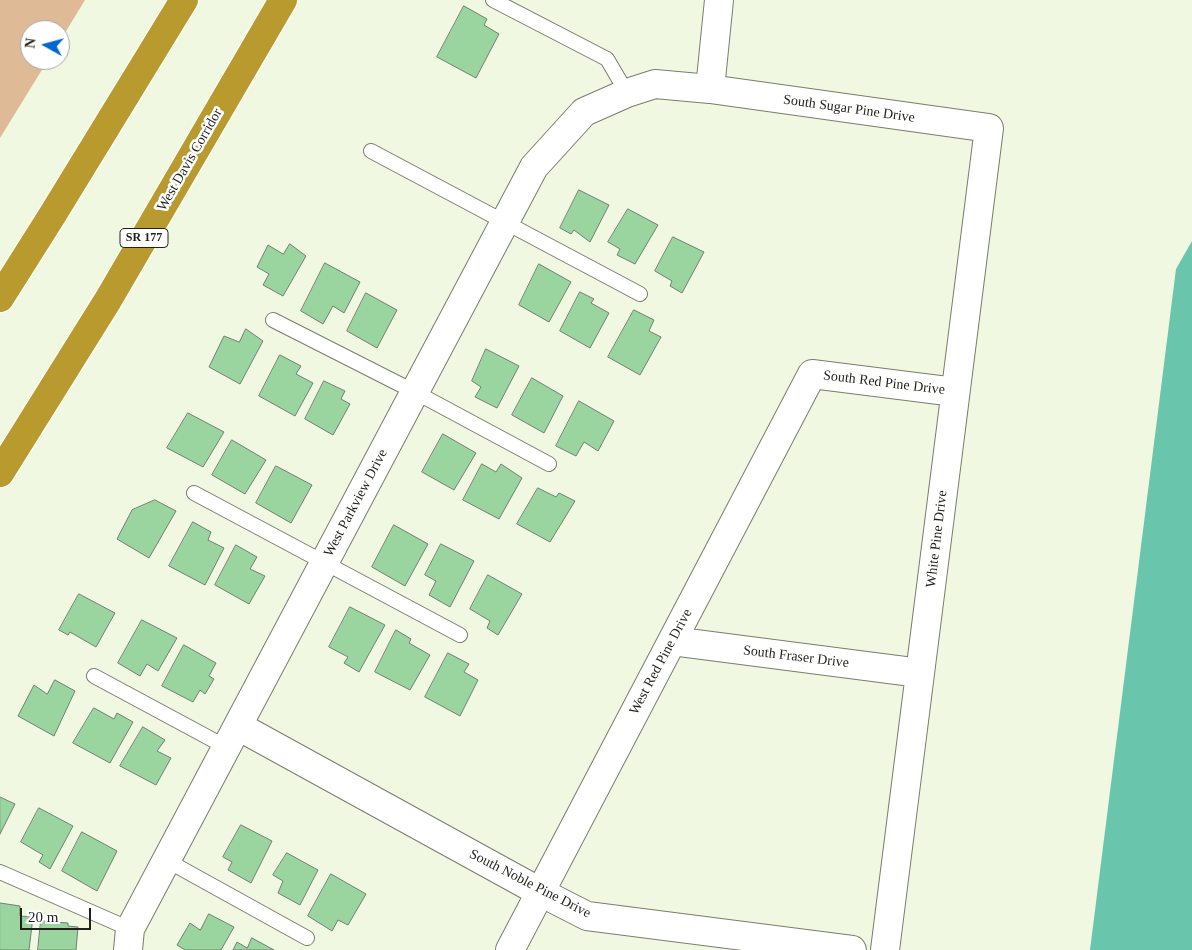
<!DOCTYPE html>
<html>
<head>
<meta charset="utf-8">
<style>
	body { margin:0 }
	#map { position:relative; width:1192px; height:950px; overflow:hidden; background:#f1f8e2; font-family:"Times New Roman",serif }
	canvas { display:block }
	.north { position:absolute; left:20px; top:20px; width:50px; height:50px; box-sizing:border-box; background:#fff; border:1px solid #a5a6a3; border-radius:50%; rotate:277deg; font-size:14px; font-weight:700; line-height:20px; text-align:center; color:#1f211a }
	.north::after { content:''; display:block; margin:auto; width:18px; height:22px; background:#0067cf; clip-path:polygon(50% 0,100% 100%,50% 72%,0 100%) }
	.scale { position:absolute; left:20px; top:908px; width:71px; height:22px; box-sizing:border-box; border:2px solid #1f211a; border-top:0; padding-left:6px; font-size:15px; line-height:18px; white-space:nowrap; color:#1f211a; -webkit-text-stroke:4px #fff; paint-order:stroke }
</style>
</head>
<body>
<div id="map">
<canvas width="1192" height="950"></canvas>
<div class="north">N</div>
<div class="scale">20 m</div>
</div>
<script>
const c = document.querySelector('canvas').getContext('2d');
c.lineJoin = 'round';
function fillPath(path, color) {
  c.fillStyle = color;
  c.fill(path, 'evenodd');
}
function stroke(path, color, width, dash) {
  c.strokeStyle = color;
  c.lineWidth = width;
  c.lineCap = dash ? 'butt' : 'round';
  c.setLineDash(dash || []);
  c.stroke(path);
}
function drawText(font, color, halo, rows, align = 'center') {
  c.font = font + ' "Times New Roman",serif';
  c.lineWidth = 5;
  c.setLineDash([]);
  c.textBaseline = 'middle';
  c.strokeStyle = halo;
  c.fillStyle = color;
  for (const [text, x, y, turn = 0] of rows) {
    c.save();
    c.translate(x, y);
    c.rotate((+turn || 0) * Math.PI / 180);
    c.textAlign = isNaN(turn) ? turn : align;
    if (halo) c.strokeText(text, 0, 0);
    c.fillText(text, 0, 0);
    c.restore();
  }
}
fillPath(new Path2D(`
	M0 0H85L60 41V30H30V60H48L0 138Z`), '#dfba96');
fillPath(new Path2D(`
	M1192 241V950H1090L1176 269Z`), '#69c5ac');
const building = new Path2D(`
	M464 6 487 19 484 25 499 34 476 78 437 57Z
	M579 190 609 205 590 242 574 230 571 234 560 228Z
	M628 209 658 225 635 264 617 255 620 249 608 242Z
	M673 237 704 252 682 293 670 286 672 281 655 271Z
	M290 244 306 256 283 296 263 285 269 274 257 267 268 245 283 254Z
	M325 263 360 282 344 313 333 306 323 324 301 311Z
	M539 264 571 282 549 322 519 305Z
	M580 292 594 299 591 303 609 313 590 348 560 331Z
	M366 293 397 310 377 348 347 331Z
	M634 310 654 320 649 331 661 337 640 375 608 357Z
	M246 329 263 341 240 384 209 367 224 336 239 342Z
	M486 349 519 366 497 408 475 397 481 387 472 381Z
	M280 355 301 366 296 374 313 383 295 416 259 396Z
	M532 378 563 396 544 433 512 415Z
	M324 381 345 391 341 399 350 404 333 435 305 419Z
	M579 401 614 421 598 451 584 442 576 456 556 446Z
	M188 413 224 432 203 467 167 448Z
	M443 434 476 453 454 490 422 472Z
	M232 440 266 460 245 494 212 475Z
	M482 464 496 472 501 464 522 478 499 519 463 500Z
	M276 466 312 485 291 523 256 503Z
	M538 488 556 497 559 493 575 501 550 542 517 524Z
	M155 500 176 511 149 558 117 539 132 510Z
	M193 522 211 532 208 540 224 548 205 585 169 566Z
	M394 525 428 544 405 586 372 567Z
	M441 544 474 561 450 607 429 595 436 581 425 575Z
	M236 545 257 557 250 569 265 576 249 604 215 585Z
	M488 575 522 594 498 635 487 628 490 621 470 609Z
	M79 594 115 613 96 647 70 632 68 635 59 630Z
	M350 607 385 625 359 672 344 663 348 657 329 647Z
	M142 620 177 638 158 671 147 664 140 676 118 663Z
	M396 630 411 639 409 643 430 655 410 690 375 672Z
	M184 645 216 663 209 676 214 679 205 694 200 690 193 702 162 686Z
	M448 653 469 664 464 672 478 680 460 716 425 697Z
	M55 680 75 691 54 736 18 716 34 685 47 694Z
	M94 708 114 719 117 713 133 722 110 763 73 743Z
	M143 727 165 740 157 751 171 758 156 785 120 766Z
	M0 797 15 804 0 834Z
	M39 808 73 826 50 869 39 862 43 855 21 842Z
	M241 825 272 841 251 883 228 870 232 862 223 857Z
	M82 832 117 851 97 891 62 871Z
	M287 853 318 870 300 905 278 893 283 881 273 875Z
	M331 874 366 894 348 925 338 920 332 931 308 916Z
	M0 903 20 906V916L33 917 29 950H0Z
	M209 914 234 927 221 950H185L177 945 190 923 200 930Z
	M41 921 68 923V926L78 927 76 950H38Z
	M252 938 274 950H233L237 942 247 948Z`);
fillPath(building, '#9ad5a0');
stroke(building, '#708071', 1);
const lane = new Path2D(`
	M493 0 607 59 627 93
	M371 151 640 294
	M273 320 415 392 549 464
	M194 493 460 635
	M94 676 226 747
	M166 860 307 938
	M0 872 130 929`);
const street = new Path2D(`
	M710 89 719 0
	M672 641 920 673
	M238 726 540 892 587 916 852 950
	M128 950 130 929 534 167 584 112 627 93 655 84 710 89 989 128 885 950
	M510 950 812 374 955 392`);
const highway = new Path2D(`
	M0 298 53 214 184 0
	M0 473 108 300 283 0`);
stroke(lane, '#797e6b', 16);
stroke(street, '#797e6b', 30);
stroke(highway, '#fff', 30);
stroke(lane, '#fff', 14);
stroke(street, '#fff', 28);
stroke(highway, '#b89a2e', 28);
for (const [x, y, w] of [
	[144,238,48]
]) {
  const box = new Path2D();
  box.roundRect(x - w / 2, y - 9.5, w, 19, 4);
  c.fillStyle = '#fff';
  c.fill(box);
  stroke(box, '#1f211a', 1);
}
drawText('bold 12px', '#1f211a', null, [
	["SR 177",144,238]
]);
drawText('14px', '#1f211a', '#fff', [
	["South Sugar Pine Drive",849,109,8],
	["West Davis Corridor",190,160,-60],
	["South Red Pine Drive",884,383,7],
	["West Parkview Drive",356,503,-62],
	["White Pine Drive",937,539,-83],
	["South Fraser Drive",796,657,7],
	["West Red Pine Drive",661,662,-62],
	["South Noble Pine Drive",530,884,27]
]);
</script>
</body>
</html>
